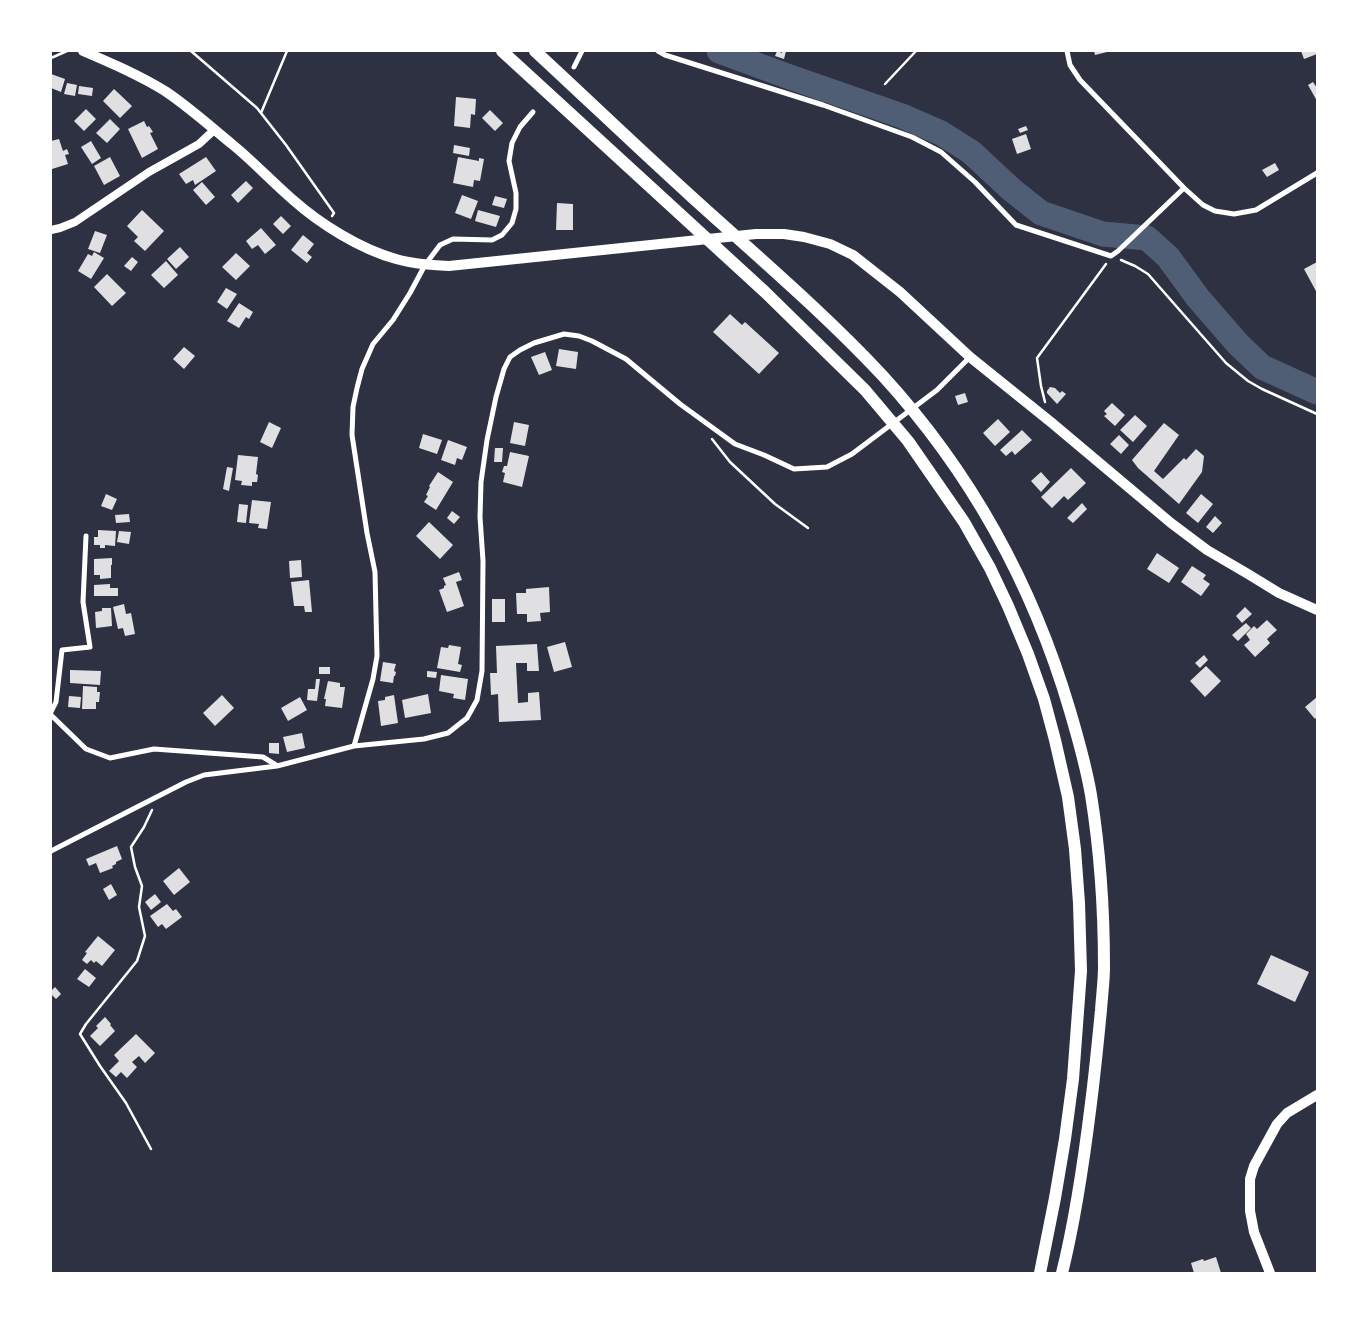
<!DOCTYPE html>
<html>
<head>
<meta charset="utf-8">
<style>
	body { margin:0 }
	#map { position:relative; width:1368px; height:1324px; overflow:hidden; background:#2d3142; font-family:Karla,sans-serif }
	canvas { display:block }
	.frame { position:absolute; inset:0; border:52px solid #fff; pointer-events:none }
</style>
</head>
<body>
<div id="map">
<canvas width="1368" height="1324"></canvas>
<div class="frame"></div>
</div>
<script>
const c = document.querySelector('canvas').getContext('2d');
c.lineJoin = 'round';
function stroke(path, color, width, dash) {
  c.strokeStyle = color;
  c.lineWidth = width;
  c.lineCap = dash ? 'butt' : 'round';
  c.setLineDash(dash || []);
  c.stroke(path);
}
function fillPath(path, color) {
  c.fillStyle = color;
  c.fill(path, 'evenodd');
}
stroke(new Path2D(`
	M719 51 787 76 902 116 941 133 971 152 1012 190 1041 213 1103 234 1147 238 1168 257 1198 298 1238 344 1262 367 1317 392`), '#4f5d75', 25);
fillPath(new Path2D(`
	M777 51 782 53V51H786L784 59 775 56Z
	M1094 51H1107V52L1095 55Z
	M1301 51H1317V54L1304 59Z
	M51 74 65 79 61 92 51 88Z
	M1313 82 1317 88V101L1308 85Z
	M67 83 77 85 75 96 64 94Z
	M79 86 93 88 92 96 78 94Z
	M114 89 132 106 120 118 103 101Z
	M456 97 476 99 475 115 471 114 470 128 454 126Z
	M86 109 96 119 84 131 74 121Z
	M490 110 503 123 495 131 482 118Z
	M110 119 120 129 107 143 96 133Z
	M144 121 147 127 149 126 153 132 150 133 158 149 142 158 128 129Z
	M1026 126 1028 130 1020 133 1018 129Z
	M1026 134 1031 149 1017 154 1012 139Z
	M59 139 63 151 67 149 69 154 65 155 68 164 52 169 51 141Z
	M91 141 101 158 92 164 81 147Z
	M454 145 470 148 469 156 453 153Z
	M110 157 120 176 104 185 94 166Z
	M206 157 216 171 195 185 193 180 186 184 179 174Z
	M458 157 479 161V158L484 159 480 181 474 180 473 187 453 183Z
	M1275 163 1279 170 1267 177 1262 170Z
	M246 181 253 188 238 203 231 195Z
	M202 182 215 197 206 205 193 190Z
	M462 195 478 201 471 219 455 213Z
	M495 196 507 199 504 208 492 205Z
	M557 203 573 204V230H556Z
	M142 210 164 231 145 251 134 241 138 237 127 226Z
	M478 210 500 216 496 227 475 221Z
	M281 216 291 226 283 234 273 224Z
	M261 228 276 245 265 254 258 245 252 249 246 241Z
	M95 231 107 235 100 253 88 249Z
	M303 235 314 244 307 253 312 257 307 263 291 250Z
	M180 247 189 257 176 269 167 259Z
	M94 252 104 258 91 279 78 271 88 254 92 256Z
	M236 253 250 266 236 280 222 267Z
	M132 257 138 262 131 271 124 266Z
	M166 261 178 275 164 288 151 275Z
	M1317 262V293L1304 269Z
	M107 274 126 293 112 306 94 287Z
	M226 288 237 294 227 309 217 302Z
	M239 303 253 312 249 319 246 317 239 328 227 321Z
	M730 314 742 325 745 322 779 353 759 374 713 332Z
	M184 347 195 356 184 369 173 359Z
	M559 349 578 352 576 369 556 366Z
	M545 352 552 370 539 375 531 357Z
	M1050 387 1055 388 1060 393 1062 391 1066 394 1057 404 1047 393V391Z
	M965 393 968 402 958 405 955 396Z
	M1112 403 1125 415 1115 426 1104 416 1107 414 1104 411Z
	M1135 415 1147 426 1133 442 1120 430Z
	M998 419 1010 432 995 446 983 433Z
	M269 422 281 428 272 448 260 442Z
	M514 422 529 425 525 446 510 443Z
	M1164 423 1179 435 1154 471 1163 479 1184 458 1186 460 1196 449 1204 456 1202 472 1179 504 1138 468 1132 460Z
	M1022 430 1032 440 1015 455 1012 451 1006 456 1000 450Z
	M423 434 442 440 437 454 419 448Z
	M1119 435 1129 445 1121 454 1110 444Z
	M448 440 467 447 462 460 457 458 455 465 441 460Z
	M495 448H503L502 462H494Z
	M510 452 529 456 522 487 503 482 505 473 502 472 504 466H507Z
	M238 455 258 457 256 474 258 475 257 482H252V486L241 485 242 481 235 480Z
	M227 467 233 468 229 491 223 489Z
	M1071 468 1086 483 1068 500 1064 496 1052 508 1041 497Z
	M438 472 453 482 436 510 424 502 428 496 426 495 430 487 429 486Z
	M1041 472 1050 482 1041 492 1031 481Z
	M106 494 117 499 112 510 101 506Z
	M1201 494 1213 504 1198 523 1186 513Z
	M252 500 271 502 267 529 258 528 259 524 249 523Z
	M1082 503 1087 509 1073 523 1067 518Z
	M239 504 248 505 246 523 237 522Z
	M452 511 460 517 454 524 447 518Z
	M129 514 130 522 116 523 115 515Z
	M1215 516 1222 523 1213 533 1206 527Z
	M429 522 453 545 440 559 416 536Z
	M98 530 116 531 115 546 105 545V548H100V545H94V537H98Z
	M119 531 131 532 129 544 117 542Z
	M1157 553 1179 568 1169 583 1147 569Z
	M112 558V565H111V578L100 579V575H94V559Z
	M301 560 302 577 290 578 289 561Z
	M1192 566 1206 575 1203 579 1210 584 1201 596 1181 582Z
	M459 572 462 580 456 582 464 606 447 612 439 590 444 588V586L446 585 443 578Z
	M309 580 312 612H305L304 606H294L291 582Z
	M110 584V588H118V596H94V585Z
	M549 587 550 612 540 613 541 621 527 622V614H517L516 593H526V589Z
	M492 599H505V622H492Z
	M124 604 126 614 131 613 135 634 125 636 123 628 118 629 113 607Z
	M1245 607 1252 614 1242 623 1236 616Z
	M102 608H111L112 626 96 628 95 612 102 611Z
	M1267 620 1277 630 1267 639 1270 643 1255 657 1244 645 1250 640 1246 634 1254 626 1257 629Z
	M1246 623 1251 628 1238 641 1232 635Z
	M565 642 572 667 554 672 547 647Z
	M537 644 539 671H527V663H516L518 703 528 702V693L539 692 541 720 499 722 498 694 491 695 490 673H497L496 646Z
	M449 645 461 647 458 664 462 665 460 672 437 668 441 647 448 648Z
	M1204 655 1208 660 1200 668 1195 663Z
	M383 662 396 664 394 671 396 672 395 676H394L393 683 380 681Z
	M1206 666 1221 681 1205 697 1190 681Z
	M319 667H330V674H319Z
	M70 670 101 671 100 685 70 683Z
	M427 671 437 672 436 678 427 677Z
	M441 675 468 679 465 700 453 698 454 694 439 691Z
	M316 679H320L317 701 307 700 308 689H315Z
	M328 681 340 683V687H345L342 708 325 706 326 699H324Z
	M83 686 97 687V692H100L99 702H96V709H82Z
	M428 694 431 713 405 718 402 700Z
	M222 695 234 708 215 726 203 713Z
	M394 695 398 723 381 726 378 701 385 700V697Z
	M69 696 81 697 80 708 68 707Z
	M300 697 307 710 288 721 281 708Z
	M1317 697V717L1315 719 1305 707Z
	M302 733 305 748 287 752 283 737Z
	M269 743H279V754L269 753Z
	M117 846 122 859 116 862V864L112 866 113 868 100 873 96 863 89 866 86 859Z
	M179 868 190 882 174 895 163 881Z
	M111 884 117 895 109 900 103 889Z
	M155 894 161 902 151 910 145 902Z
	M167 904 173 911 176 909 182 917 166 929 162 924 158 927 150 916Z
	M98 936 115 950 102 966 96 961 94 963 91 960 87 964 82 960 87 953 85 952Z
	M1271 955 1309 972 1295 1002 1257 984Z
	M85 969 96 978 89 987 77 979Z
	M55 987 61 994 56 999 51 994V991Z
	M105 1017 111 1024 110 1025 115 1031 100 1046 90 1036 98 1028 96 1026Z
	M136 1034 155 1053 145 1063 139 1056 132 1062 137 1067 127 1078 121 1072 116 1077 109 1071 119 1061 114 1055Z
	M1216 1257 1221 1273H1194L1191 1263 1203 1259 1204 1261Z`), '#e0e0e3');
stroke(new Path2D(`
	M191 51 257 108 286 145 334 213 332 216
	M51 58 67 51
	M885 84 916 51
	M261 113 287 51
	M1121 260 1135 266 1148 274 1226 363 1248 381 1262 389 1317 414
	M1045 402 1041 386 1037 358 1106 264
	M712 439 730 462 775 504 808 528
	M151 1149 126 1103 100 1066 80 1034 86 1024 137 961 145 936 139 907 142 886 135 867 131 847 144 827 152 810`), '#fff', 2.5);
stroke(new Path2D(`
	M658 51 665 55 823 105 912 137 941 152 975 182 1016 225 1111 256 1118 251 1184 188
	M1067 51 1070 65 1080 80 1184 188 1203 205 1215 211 1234 214 1256 210 1317 173
	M574 67 582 51
	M51 712 56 702 62 650 90 647 83 602 86 536
	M51 715 86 749 110 758 154 749 263 757 276 765
	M354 746 373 679 377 656 375 572 367 533 352 435 353 407 357 388 362 369 373 344 393 320 410 293 425 265 440 245 453 239 492 240 502 235 512 223 516 209V193L509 161 512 143 520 127 533 112
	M51 851 186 782 204 775 277 766 354 746 424 739 448 733 467 718 477 700 482 671 483 561 480 517 481 482 487 440 496 397 504 369 510 357 520 350 534 343 564 334 579 336 592 341 626 359 680 404 735 444 764 455 794 469 827 467 852 454 937 390 970 357`), '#fff', 5);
stroke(new Path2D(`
	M51 230 60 228 75 222 149 172 199 144 214 130`), '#fff', 8);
stroke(new Path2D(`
	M83 51C111 63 139 75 165 91 189 107 211 127 233 145 254 162 272 182 292 199 320 224 360 249 396 259 413 264 431 265 449 266L756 234H784L804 237 830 244 853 255 900 292 970 357 1052 423 1171 523 1207 550 1248 574 1279 593 1317 610
	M1270 1273 1254 1232 1250 1211V1179L1254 1166 1277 1124 1287 1113 1317 1095`), '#fff', 10);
stroke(new Path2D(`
	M502 51 765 292 865 390 908 441 964 522 990 568 1008 606 1028 654 1044 699 1055 740 1068 797 1075 849 1079 903 1081 971 1073 1079 1065 1139 1055 1198 1040 1273
	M535 51C588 100 640 150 693 198 757 256 823 312 882 375 971 472 1033 585 1070 711 1078 738 1086 766 1091 795 1100 851 1104 909 1104 967 1104 981 1102 995 1101 1010 1098 1041 1095 1072 1091 1103 1084 1160 1076 1217 1062 1273`), '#fff', 12);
</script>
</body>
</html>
